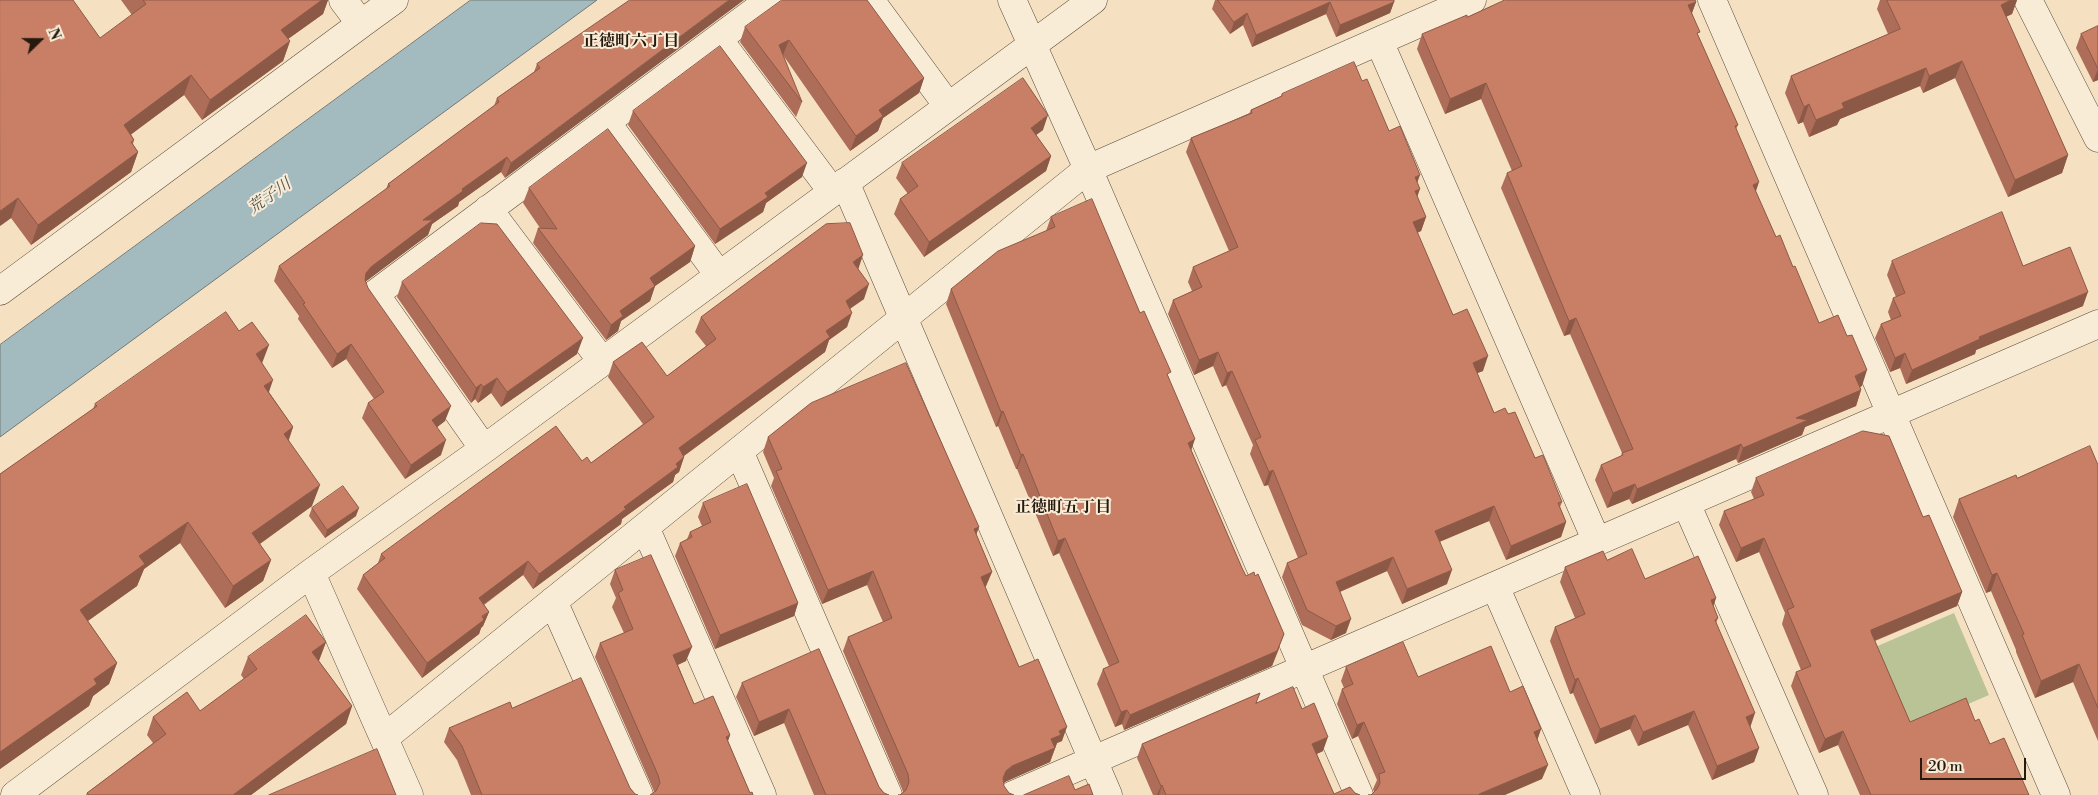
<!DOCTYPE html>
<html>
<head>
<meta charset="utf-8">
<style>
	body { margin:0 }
	#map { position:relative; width:2098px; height:795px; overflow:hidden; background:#f5e1c1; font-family:"Libre Bodoni",serif }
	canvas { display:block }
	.north { position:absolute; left:15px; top:15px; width:50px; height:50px; -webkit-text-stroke:4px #f8ecd7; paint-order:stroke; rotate:68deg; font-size:14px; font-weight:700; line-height:20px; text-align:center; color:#261a0f }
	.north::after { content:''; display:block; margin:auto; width:18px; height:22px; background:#261a0f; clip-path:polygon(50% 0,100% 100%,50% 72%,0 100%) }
	.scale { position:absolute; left:1920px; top:758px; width:106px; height:22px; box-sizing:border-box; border:2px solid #261a0f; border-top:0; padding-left:6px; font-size:15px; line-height:18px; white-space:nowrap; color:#261a0f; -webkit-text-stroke:4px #f8ecd7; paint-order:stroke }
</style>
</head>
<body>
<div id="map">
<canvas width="2098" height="795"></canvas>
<div class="north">N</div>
<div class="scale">20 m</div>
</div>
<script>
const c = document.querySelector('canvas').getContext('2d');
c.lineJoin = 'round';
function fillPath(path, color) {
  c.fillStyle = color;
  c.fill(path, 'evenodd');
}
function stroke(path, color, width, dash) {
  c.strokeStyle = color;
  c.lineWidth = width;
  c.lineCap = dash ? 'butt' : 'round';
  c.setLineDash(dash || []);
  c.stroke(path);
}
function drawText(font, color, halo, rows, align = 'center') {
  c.font = font + ' "Libre Bodoni","Noto Serif JP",serif';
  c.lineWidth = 4;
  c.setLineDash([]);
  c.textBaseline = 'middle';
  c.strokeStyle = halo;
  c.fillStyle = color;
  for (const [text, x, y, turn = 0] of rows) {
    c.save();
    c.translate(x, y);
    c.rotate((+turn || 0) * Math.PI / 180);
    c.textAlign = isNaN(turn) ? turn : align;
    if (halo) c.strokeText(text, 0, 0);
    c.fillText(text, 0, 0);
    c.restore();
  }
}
fillPath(new Path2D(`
	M1954 613 1989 695 1908 730 1873 648Z`), '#b9c395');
const water = new Path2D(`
	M471 0H597L0 437V345Z`);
fillPath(water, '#a3babf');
stroke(water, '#717a79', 1);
const minor = new Path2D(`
	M870 0 948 106
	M1012 0 1088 169 1359 795
	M1712 0 2056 795
	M2028 0 2098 138
	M361 24 394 0
	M718 39 832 191
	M1379 41 1597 542
	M606 122 719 275
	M845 182 1108 795
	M488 209 602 361
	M0 291 361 24 343 0
	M484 449 375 294 770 0
	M739 451 888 795
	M1686 503 1814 795
	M645 527 762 795
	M311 573 409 795
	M1495 586 1586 795
	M553 601 639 795
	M384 738 1088 169 1472 0
	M15 795 311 573 484 449 1093 0
	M1013 795 2098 324`);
stroke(minor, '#5a4c3c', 29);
stroke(minor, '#f8ecd7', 28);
fillPath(new Path2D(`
	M121 0H328L323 14 288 39 290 41 283 61 202 120 184 95 131 134 134 140 133 144 138 152 131 172 31 245 11 218 0 226 132 15Z
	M630 0 505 178 501 172 459 202 458 206 432 224 428 235 365 282 368 288 445 421 437 427 441 455 405 479 362 418 368 403 374 399 346 359 332 368 298 319 299 316 274 281 279 266 386 189 388 184 494 106 497 98 534 72 537 64Z
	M1215 0H1394V2L1390 13 1336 37 1326 14 1252 47 1243 25 1230 34 1212 9Z
	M1880 0H2017L2012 14 2006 17 2068 155 2062 173 2008 197 1955 78 1923 93 1920 86 1840 119 1837 125 1809 137 1803 122 1798 124 1785 93 1791 76 1888 34 1877 9Z
	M1696 2 1692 13 1698 36 1738 125 1736 129 1756 192 1776 237 1793 267 1819 323 1862 386 1860 387 1861 390 1856 406 1805 427 1802 435 1738 463 1736 459 1632 504 1629 499 1607 508 1595 480 1601 465 1621 456 1622 453 1570 334 1564 336 1501 188 1507 173 1512 171 1481 99 1445 114 1417 49 1422 34 1467 17Z
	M2098 26V80L2093 82 2076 48 2081 34Z
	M745 27 924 78 919 93 883 118 878 131 850 151 783 55H782L802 102 796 117 740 42Z
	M1362 81 1417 183V197L1426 217 1421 231 1417 233 1453 315 1483 371 1477 373 1494 413 1508 414 1562 502 1560 507 1566 522 1561 537 1506 560 1489 521 1440 541 1447 584 1402 604 1387 571 1340 592 1346 633 1331 640 1302 625 1282 577 1287 563 1298 558 1268 485 1264 486 1250 454 1253 445 1226 385 1222 387 1213 366 1194 375 1168 314 1173 300 1192 291 1188 282 1193 267 1229 251 1186 152 1191 138 1249 114 1251 110 1281 96 1282 94Z
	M633 111 802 177 766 203 763 212 715 244 628 125Z
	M1043 130 1036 135 1051 156 1046 171 924 257 894 214 900 199 908 194 896 178 902 163Z
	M529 188 695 246 690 262 655 286 650 301 621 321 618 331 606 340 533 243 538 228H540L523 203Z
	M1051 217 1140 313 1169 378 1191 450 1242 568 1279 649 1272 666 1124 730 1122 724 1115 727 1097 684 1103 669 1109 666 1059 553 1053 556 1017 469H1016L998 426 996 427 946 304 951 289 1046 231Z
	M1892 261 2023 266 2083 306 1976 350 1975 354 1906 384 1900 368 1890 372 1875 338 1881 324 1891 320 1888 312 1893 298 1896 297 1887 275Z
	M858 269 864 299 850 309 847 327 829 340 825 352 684 456V457L679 472 675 475 673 482 622 519 621 524 533 589 523 575 484 605 489 612 483 626 481 628 479 634 422 678 357 589 363 575 378 563 381 554 582 461 591 463 643 424 608 377 613 362 667 376 706 346 695 332 701 317Z
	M402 282 577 354 501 407 491 393 478 403 475 399 471 403 397 297Z
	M262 364 269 392 293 427 289 440 312 506 260 544 271 560 263 581 225 608 180 543 144 569 137 586 88 621 117 663 109 684 93 696 89 706 0 769V474L93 409 95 404Z
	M768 437 979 527 976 534 992 572 986 586 985 587 1019 667 1062 741 1057 743 1050 762 1007 781 1003 783 900 795 903 792 902 789 843 651 848 637 883 622 867 585 822 604 771 486 774 478 763 452Z
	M2098 465V741L2073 682 2035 698 2016 652V650L1991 591 1986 593 1953 517 1959 499 2017 478Z
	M1756 478 1923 517 1962 592 1957 606 1875 641 1910 722 1975 721 1990 744 2029 795H1860L1838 745 1819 753 1791 686 1796 672 1801 670 1782 624 1785 613 1759 552 1736 562 1719 525 1724 511 1754 499 1751 492Z
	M703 503 798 603 794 616 715 649 675 556 680 543 687 539 690 532 702 526 698 517Z
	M312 508 356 516 325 538 309 516Z
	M1607 560 1645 579 1716 598 1713 606 1718 618 1716 623 1750 727 1759 748 1754 762 1712 780 1688 725 1638 746 1630 729 1595 744 1573 693 1570 694 1550 641 1555 627 1575 618 1560 582 1565 567Z
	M615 570 686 661 678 665 694 704 730 735 728 741 750 793 753 795 654 792 653 789 595 657 600 643 624 633 612 607 616 598 610 584Z
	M326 642 319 661 352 706 346 724 251 795H86L87 793 153 743 147 735 153 717 200 711 244 679 241 675 248 657Z
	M819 649 879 787 884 793 889 795H814L784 723 754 736 736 697 742 683Z
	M1346 667 1510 692 1541 729 1537 740 1542 779 1371 795 1374 792 1373 789 1377 780 1358 736 1352 739 1337 704 1342 689 1344 688 1341 681Z
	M1260 693 1256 702 1302 709 1323 751 1317 754 1334 794 1355 793 1360 795H1153L1137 758 1142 744Z
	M512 708 630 788 635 794 638 795H471L457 760 444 742 449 728Z`), '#ad6d58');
fillPath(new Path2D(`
	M322 0H328L323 14 274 49 281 30Z
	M729 0H744L505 178 511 163Z
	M2011 0H2017L2012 14 1994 22 2001 5Z
	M1330 2 1326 14 1252 47 1256 35Z
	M1394 2 1390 13 1336 37 1340 25Z
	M1696 2 1690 18 1688 5Z
	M1247 13 1243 25 1230 34 1234 22Z
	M789 40 783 55 773 60 779 45Z
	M290 41 283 61 202 120 210 100Z
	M1962 61 1955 78 1923 93 1929 76Z
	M1926 68 1920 86 1840 119 1837 125 1809 137 1816 120 1842 103Z
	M2098 68V80L2093 82 2098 69Z
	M191 75 184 95 117 145 124 125Z
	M924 78 919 93 883 118 878 131 850 151 856 136 879 110Z
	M1486 83 1481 99 1445 114 1450 99Z
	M1809 104 1803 122 1798 124 1804 107Z
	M1048 115 1043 130 1025 143 1031 128Z
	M138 152 131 172 31 245 38 225Z
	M2068 155 2062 173 2008 197 2015 180Z
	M1051 156 1046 171 924 257 929 242Z
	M507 157 501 172 459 202 458 206 432 224 428 235 365 282 361 288 366 273 371 267 423 220 462 189Z
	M807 163 802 177 766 203 763 212 715 244 720 229 765 193Z
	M1420 175 1415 189V177Z
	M1759 182 1754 197 1753 185Z
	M1420 189 1415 203V191Z
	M18 198 11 218 0 226V211Z
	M1426 217 1421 231 1408 237 1413 222Z
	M695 246 690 262 655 286 650 301 621 321 618 331 606 340 611 325 620 311 650 278Z
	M863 255 858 270 853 262Z
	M869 284 864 299 840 315 846 301Z
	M2088 292 2083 306 1976 350 1975 354 1906 384 1912 370 1979 337Z
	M852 313 847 327 829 340 825 352 674 463 679 448 826 331Z
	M1576 318 1570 334 1564 336 1569 321Z
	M583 338 577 354 501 407 507 392Z
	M351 344 346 359 332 368 337 354Z
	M269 345 261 366 256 354Z
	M1218 352 1213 366 1194 375 1199 360Z
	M1905 353 1900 368 1890 372 1895 358Z
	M1488 356 1483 371 1467 377 1473 363Z
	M1867 370 1862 386 1849 391 1855 376Z
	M1232 371 1226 385 1222 387 1227 373Z
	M497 378 491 393 478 403 483 387Z
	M273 380 266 401 264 386Z
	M481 384 475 399 471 403 476 388Z
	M1861 390 1856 406 1805 427 1802 435 1738 463 1743 448 1796 418Z
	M451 406 445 421 427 435 432 420Z
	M1003 411 998 426 996 427 1001 412Z
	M293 427 285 449 284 434Z
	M1195 439 1190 454 1188 443Z
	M446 440 441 455 405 479 411 465Z
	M1741 444 1736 459 1632 504 1637 489Z
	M1023 454 1017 469H1016L1021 455Z
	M684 457 679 472 675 475 673 482 622 519 621 524 533 589 539 574 624 507Z
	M1273 470 1268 485 1264 486 1269 472Z
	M1635 484 1629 499 1607 508 1613 493Z
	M320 485 312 506 244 555 252 533Z
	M1494 506 1489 521 1430 546 1435 531Z
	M359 508 356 516 325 538 327 530Z
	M188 522 180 543 144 569 137 586 72 632 80 610 139 556Z
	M1566 522 1561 537 1506 560 1511 546Z
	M979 527 974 541V529Z
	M1065 538 1059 553 1053 556 1058 541Z
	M1764 538 1759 552 1736 562 1741 548Z
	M1393 557 1387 571 1330 596 1336 582Z
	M271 560 263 581 225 608 233 586Z
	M528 561 523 575 473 612 479 598Z
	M1452 570 1447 584 1402 604 1407 589Z
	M873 571 867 585 822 604 828 590Z
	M992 572 986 586 976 591 981 577Z
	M1997 573 1991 591 1986 593 1992 575Z
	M1962 592 1957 606 1866 644 1871 630Z
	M1716 598 1711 613V600Z
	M798 603 794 616 715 649 720 635Z
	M489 612 483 626 481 628 479 634 422 678 427 663Z
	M1351 619 1346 633 1331 640 1336 626Z
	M1284 634 1272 666 1124 730 1130 715Z
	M326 642 319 660 306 670 312 652Z
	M692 647 686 661 668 669 673 655Z
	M117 663 109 684 93 696 89 706 0 769V752L94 679Z
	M2079 664 2073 682 2035 698 2041 681Z
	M1578 678 1573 693 1570 694 1575 680Z
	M352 706 346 724 251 795H233Z
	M789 709 784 723 754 736 759 722Z
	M1127 710 1122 724 1115 727 1121 712Z
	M1694 711 1688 725 1638 746 1643 732Z
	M1755 713 1750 728 1746 717Z
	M1635 715 1630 729 1595 744 1600 729Z
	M1364 722 1358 736 1352 739 1357 725Z
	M1067 727 1062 741 1057 743 1050 762 1007 781 1001 785 1006 771 1051 739 1059 731Z
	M1541 729 1536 744 1534 732Z
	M1843 731 1838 745 1819 753 1825 739Z
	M730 735 725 749 726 737Z
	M1328 737 1323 751 1307 758 1312 744Z
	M1759 748 1754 762 1712 780 1717 766Z
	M1548 765 1542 779 1505 795H1478L1479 794Z
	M1162 785 1159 795H1157L1161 786Z`), '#8d5947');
const building = new Path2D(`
	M0 0H73L100 38 146 4 143 0H322L281 30 290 41 210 100 191 75 124 125 134 140 131 142 138 152 38 225 18 198 0 211Z
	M630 0H729L511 163 507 157 462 189 463 191 423 220H433L371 267 366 273 365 280 368 288 451 406 432 420 446 440 411 465 368 403 384 392 351 344 337 354 303 304 305 303 279 266 390 186 388 184 499 102 497 98 540 68 537 64Z
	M782 0H867L924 78 879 110 883 116 856 136 789 40 779 45 802 102 745 27Z
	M1218 0H1394V2L1340 25 1330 2 1256 35 1247 13 1234 22Z
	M1505 0H1695L1696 2 1688 5 1700 32 1697 33 1738 125 1735 126 1759 182 1753 185 1776 237 1780 235 1793 267 1795 266 1819 323 1838 315 1847 336 1852 335 1867 370 1855 376 1861 390 1796 418 1808 420 1743 448 1741 444 1637 489 1635 484 1613 493 1601 465 1623 455 1622 453 1633 449 1576 318 1569 321 1507 173 1522 166 1486 83 1450 99 1422 34 1467 15V17Z
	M1887 0H2011L2001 5 2068 155 2015 180 1962 61 1929 76 1926 68 1842 103 1844 108 1816 120 1809 104 1804 107 1791 76 1900 29Z
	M2098 26V69L2081 34Z
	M720 46 807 163 765 193 768 197 720 229 633 111Z
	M1354 62 1362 81 1367 79 1389 131 1400 126 1420 175 1415 177 1420 189 1415 191 1426 217 1413 222 1453 315 1467 309 1488 356 1473 363 1494 413 1505 408 1508 414 1515 412 1535 458 1543 455 1562 502 1558 503 1566 522 1511 546 1494 506 1435 531 1452 570 1407 589 1393 557 1336 582 1351 619 1336 626 1307 610 1287 563 1307 554 1273 470 1269 472 1255 440 1261 437 1232 371 1227 373 1218 352 1199 360 1173 300 1202 287 1193 267 1238 247 1191 138 1252 113 1251 110 1282 96V94Z
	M1023 78 1048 115 1031 128 1051 156 929 242 900 199 918 186 902 163Z
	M608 129 695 246 650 278 655 286 620 311 623 316 611 325 538 228 557 229 529 188Z
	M1092 199 1140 313 1144 311 1171 372 1167 374 1195 439 1188 443 1242 568 1246 576 1254 572 1255 576 1258 574 1284 634 1277 651 1130 715 1127 710 1121 712 1103 669 1119 662 1065 538 1058 541 1023 454 1021 455 1003 411 1001 412 951 289 998 251 1055 227 1051 217Z
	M2002 212 2023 266 2070 247 2088 292 1979 337 1980 339 1912 370 1905 353 1895 358 1881 324 1901 316 1893 298 1905 293 1892 261Z
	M481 223 497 224 583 338 507 392 497 378 483 387 481 384 476 388 402 282Z
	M850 223 863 255 853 262 869 284 846 301 852 313 826 331 830 337 679 448 684 457 676 464 678 467 624 507 626 509 539 574 528 561 479 598 489 612 482 616 484 620 427 663 363 575 385 558 381 554 556 426 582 461 587 457 591 463 654 417 613 362 642 342 667 376 716 339 701 317 826 224Z
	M226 312 239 331 252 322 269 345 256 354 273 380 264 386 293 427 284 434 320 485 252 533 271 560 233 586 188 522 139 556 145 564 80 610 117 663 94 679 97 684 0 752V474L97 406 95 404Z
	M906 363 979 527 974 529 992 572 981 577 1019 667 1038 659 1067 727 1059 731 1061 735 1051 739 1055 748 1012 766 1006 771 1003 778 1004 786 1009 793 1014 795H898H900L906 790 909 782 908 774 848 637 892 618 873 571 828 590 776 471 782 469 768 437 811 403Z
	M1863 431 1889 436 1923 517 1929 515 1962 592 1871 630V632L1910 722 1966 698 1975 721 1979 719 1990 744 2004 738 2029 795H1871L1843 731 1825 739 1796 672 1811 666 1787 610 1794 607 1764 538 1741 548 1724 511 1764 495 1756 478Z
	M2090 446 2098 465V708L2079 664 2041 681 2022 635 2024 634 1997 573 1992 575 1959 499 2016 475 2017 478Z
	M747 484 798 603 720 635 680 543 692 537 690 532 711 522 703 503Z
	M343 486 359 508 327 530 312 508Z
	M1632 549 1645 579 1698 556 1716 598 1711 600 1718 618 1715 620 1755 713 1746 717 1759 748 1717 766 1694 711 1643 732 1635 715 1600 729 1578 678 1575 680 1555 627 1585 614 1565 567 1603 551 1607 560Z
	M651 555 692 647 673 655 694 704 713 696 730 735 726 737 750 793 752 792 753 795H650L656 791 660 783 658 775 600 643 633 629 618 593 623 590 615 570Z
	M306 615 326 642 312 652 352 706 233 795H89L87 793 166 734 153 717 187 692 200 711 257 669 248 657Z
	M1403 642 1418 677 1491 646 1510 692 1523 686 1541 729 1534 732 1548 765 1479 794V795H1368H1371L1377 789 1380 783 1379 774 1385 772 1364 722 1357 725 1342 689 1353 684 1346 667Z
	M819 649 879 787 884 793 889 795H826L789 709 759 722 742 683Z
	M581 678 630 788 635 794 638 795H482L462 746 449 728 510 702 512 708Z
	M1293 687 1302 709 1314 703 1328 737 1312 744 1334 794 1350 787 1355 793 1360 795H1166L1162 785 1161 786 1142 744 1260 693 1256 703Z
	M377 749 396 795H269Z
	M1069 776 1075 790 1089 784 1093 795H1024Z`);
fillPath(building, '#c97f66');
stroke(building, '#8d5947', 1);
drawText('bold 16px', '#261a0f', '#f8ecd7', [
	["正徳町六丁目",631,42],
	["正徳町五丁目",1063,508]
]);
drawText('italic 16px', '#52524d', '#f8ecd7', [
	["荒子川",270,197,-35]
]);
</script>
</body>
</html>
